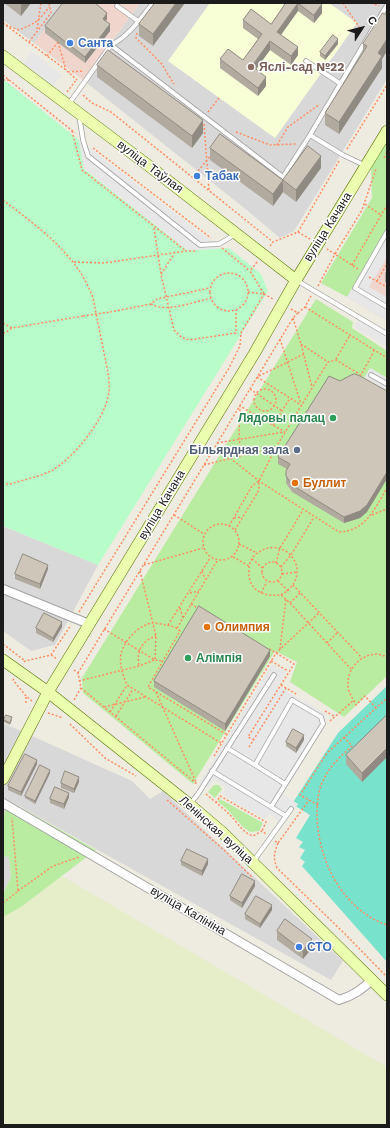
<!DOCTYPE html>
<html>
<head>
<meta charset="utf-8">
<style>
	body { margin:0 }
	#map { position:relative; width:390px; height:1128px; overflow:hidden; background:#eeebe0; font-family:"Work Sans",sans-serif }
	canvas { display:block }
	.frame { position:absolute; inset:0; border:4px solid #1b1b1b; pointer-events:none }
	.north { position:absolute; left:342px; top:8px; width:40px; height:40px; -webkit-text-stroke:3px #fff; paint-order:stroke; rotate:54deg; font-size:11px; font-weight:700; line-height:16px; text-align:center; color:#1b1b1b }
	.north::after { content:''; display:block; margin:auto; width:14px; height:18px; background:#1b1b1b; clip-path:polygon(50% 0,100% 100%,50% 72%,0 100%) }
</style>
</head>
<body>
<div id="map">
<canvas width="390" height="1128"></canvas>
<div class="frame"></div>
<div class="north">С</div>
</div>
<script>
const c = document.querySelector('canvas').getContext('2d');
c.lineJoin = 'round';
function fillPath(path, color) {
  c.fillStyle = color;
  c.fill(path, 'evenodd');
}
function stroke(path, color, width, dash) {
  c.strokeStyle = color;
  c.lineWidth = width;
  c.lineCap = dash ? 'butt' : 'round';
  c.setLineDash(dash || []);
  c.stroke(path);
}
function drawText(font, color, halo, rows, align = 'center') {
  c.font = font + ' "Work Sans",sans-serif';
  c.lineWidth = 3;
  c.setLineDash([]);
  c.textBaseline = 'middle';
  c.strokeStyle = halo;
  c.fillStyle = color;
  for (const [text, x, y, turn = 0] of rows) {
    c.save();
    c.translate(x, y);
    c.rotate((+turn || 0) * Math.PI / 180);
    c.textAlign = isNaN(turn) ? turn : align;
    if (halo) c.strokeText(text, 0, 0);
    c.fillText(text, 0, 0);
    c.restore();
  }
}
fillPath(new Path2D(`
	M3 3H65L34 43 3 20Z
	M140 3H387V79L294 231 280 238 243 207 83 80Z
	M3 526 98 565 55 645 31 651 3 631Z
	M3 723 132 781 150 799 163 791 343 961 331 980 10 801 3 818Z
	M3 856H9L11 877 3 894Z`), '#d9d8d8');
fillPath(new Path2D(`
	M65 3H140L83 80 34 43Z
	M387 230V321L347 297Z`), '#f0d5cd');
fillPath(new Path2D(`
	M210 3H329L357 23 275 138 168 61Z`), '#f8ffd7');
fillPath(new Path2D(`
	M62 876 387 1067V1125H3V917L21 907Z`), '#e5eec9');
fillPath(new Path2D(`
	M387 141V230L347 297 321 283 372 198 371 165Z
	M316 299 353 322 352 328 387 351V378L370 368 365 378 387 391V398L290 470C285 479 286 484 292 492L387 479V676L344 717 290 682 297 662 275 651 193 784 83 693 82 678Z
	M214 785H219L222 789 215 798 208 792Z
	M220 799 263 823 259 831 250 832C238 825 231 810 218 802Z
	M9 801 96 850 21 907 3 917V894L11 877 9 857 3 856V818Z`), '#b9eca1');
fillPath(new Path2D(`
	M3 79 79 140 84 169 187 250 229 248 261 274 268 291 98 565 3 526Z`), '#b8fcca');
fillPath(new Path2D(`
	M387 686V962L302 866 305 862 300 858 305 850 299 847 303 842 296 838 310 815 292 804 338 733Z`), '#78e2cc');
fillPath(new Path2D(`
	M32 52 62 75 49 91 19 69Z
	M79 140 215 244 217 249 187 250 84 168Z
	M387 230V257L369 287 387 297V321L347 297Z
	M359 317 387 334V347L354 327Z
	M370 368 387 378V391L364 378Z
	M272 664 286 672 278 686 326 714 327 721 283 794 298 804 284 825 269 814 265 819 222 795 226 788 215 780 208 788 200 782Z`), '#e7e7e7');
const service = new Path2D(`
	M117 6 138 21
	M111 45 283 177 310 135
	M306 61 341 84
	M68 105 111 45C129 36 141 18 153 3
	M79 115 83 140 88 156 200 245 219 244 236 234
	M366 166 343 155 310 135 387 5
	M387 232 355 288 387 307
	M296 280 387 334
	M371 375 387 384
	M227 748 255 765 292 700 321 717 323 724 271 807
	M255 765 285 784
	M212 771 286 816
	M190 804 198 794 274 675
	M253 862 291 809`);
const minor = new Path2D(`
	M3 589 89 624
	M3 803 339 1000C353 996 362 989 372 980`);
const secondary = new Path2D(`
	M3 56 149 166 296 280
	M3 660 48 692 189 804 223 833 387 995
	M3 779 48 692 254 354 296 280 387 131`);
stroke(service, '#a2a2a2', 5.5);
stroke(minor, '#a2a2a2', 10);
stroke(secondary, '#537400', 12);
stroke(new Path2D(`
	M343 3 363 33
	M371 3 379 6
	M3 23 66 70 77 80
	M6 25 19 30C36 23 39 21 49 7
	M37 29 41 3
	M137 33 136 38 161 63 174 84
	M29 42 51 13 49 3
	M58 42 66 70
	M47 56 58 42
	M68 72 84 71
	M3 75 75 133
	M3 80H9
	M67 92 77 79
	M83 95 92 103 111 112 273 242
	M208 112 219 98
	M204 124 209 190
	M72 131 82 170 186 251
	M236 132 270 145 296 144
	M277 145 288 127 320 104
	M93 148 211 238
	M347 149 387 85
	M384 158 387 152
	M193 177 211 155
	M3 200C38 227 78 255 93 298 97 318 101 338 105 358 107 368 110 381 109 392 106 418 74 458 51 471 38 477 23 480 10 484H3
	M365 204 381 215
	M154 228 161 274 174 330 181 337 189 340 236 333V310
	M298 232 339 161
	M270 246 273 242 298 232 310 239
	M222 248 250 271
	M74 262 104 263 186 251H197
	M257 262 250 271 264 294
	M352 265 387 205
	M358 269 335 254 362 210 376 169
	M210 292a19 19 0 1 1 38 0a19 19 0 1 1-38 0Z
	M161 274 174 254
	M369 277 387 287
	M377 281 387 264
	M318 286 335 254 327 249
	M248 292 264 294 273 299
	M151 304C166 313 194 302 211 298
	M305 307 387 358
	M291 309 298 313 305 307 311 296
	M110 312 151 304 157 299 210 288
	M293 318 301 344 312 387
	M3 323 12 328 83 316
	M3 333H5L12 328
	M280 339 301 404
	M301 344 328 362 336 360 361 375 374 351
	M336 359 350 335
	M259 376 304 354
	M257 377 301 405
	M250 389 282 411
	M254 400a11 11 0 1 1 22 0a11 11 0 1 1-22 0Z
	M273 425 290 398
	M217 443 284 432
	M242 455 239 439 240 406 285 432
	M230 458 259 481 339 532C366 531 375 508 387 488
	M204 465 276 447
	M174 515 204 534
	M372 515 387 509
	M234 518 242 517
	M203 542a18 18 0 1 1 36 0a18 18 0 1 1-36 0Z
	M229 526 252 486 259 481 276 447 328 362
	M235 530 259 490V481
	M239 544 257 553
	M233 557 249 566
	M252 559 263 568
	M262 572a10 10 0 1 1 20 0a10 10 0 1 1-20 0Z
	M276 563 280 548 303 510
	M144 565 203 548
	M281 567 291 555 314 517
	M140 571 156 636 155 660
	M202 571 205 579
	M282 574 297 572
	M278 581 288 591
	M293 585 362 658
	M190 593 199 591
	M261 593 267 582
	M281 595C316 575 287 534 259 552 253 555 249 562 249 569 247 590 263 597 281 595L290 603 351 669
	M290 603 301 592
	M191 604 199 609
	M180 608 183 618
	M79 612 229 368 240 346 241 333 264 294
	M168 625 210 558
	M177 628 217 561
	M104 629 155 660 162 661
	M327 643 338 632
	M3 644 25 661
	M280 649 286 599
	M51 655 57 659
	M271 661 288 671
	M24 662 25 661 51 655 71 625
	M139 665C136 651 142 641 156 636
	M74 670 78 673 81 688 74 700
	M78 673 293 318 298 313
	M14 679 13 680 26 696 32 701
	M79 681 139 666 154 660
	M281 685 296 694
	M81 688 197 784
	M156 692 196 782
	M26 703V696
	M104 707 145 697
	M376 708 365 696 356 705C353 698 348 693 348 685 347 668 361 654 378 654 381 655 384 656 387 656
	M325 711 334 716
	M110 712 127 685
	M48 713 63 718
	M116 716 133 689
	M330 721 354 700
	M70 724 105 758 136 776
	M344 737 352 746C341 756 329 766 323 781 318 790 318 800 317 810 316 857 341 909 387 925
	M254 740 248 737 294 664 268 648
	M221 743 127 685C123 675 119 665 121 654 124 641 139 624 153 623 157 623 162 624 166 625 171 626 176 627 180 631L148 687 226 734
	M249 747 286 688
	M214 756 276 653 320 612
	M206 794C214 801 223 808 230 815 238 823 242 832 253 836L262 831 266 834
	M167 800 224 850 253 878
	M216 803 220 796 266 822 262 831
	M318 805 300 795 327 753 387 698
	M275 841 278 843 309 800
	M278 843C274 853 273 858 277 868L345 934 387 977
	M18 891 53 866 79 857
	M3 903 18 891 12 818`), '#ff8c5f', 1.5, [2, 2]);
stroke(service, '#fff', 4);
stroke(minor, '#fff', 8);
stroke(secondary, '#ebfdae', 11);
stroke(new Path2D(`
	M83 316 110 312`), '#ff8c5f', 1.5, [2, 2]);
fillPath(new Path2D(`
	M4 3H31L21 16Z
	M155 3 153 46 139 36V24Z
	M286 3H320L322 13 314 23 298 11 281 35 298 55 291 65 270 50 256 69 266 86 258 96 220 68V59L243 60 258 39 243 28V20L271 24Z
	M387 15V51L382 59V68L339 134 325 125V113L363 52V44Z
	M107 19 106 21 110 31 85 63 45 33V26Z
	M338 44 325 60 320 56V52Z
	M97 65 203 133 192 148 97 77Z
	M210 148 283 180 321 168 296 202 283 192 273 206 210 160Z
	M387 270V283L385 282V273Z
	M340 381 367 512 360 518 344 523 292 492 286 483V471L287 469 278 464V457Z
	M48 569 40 589 15 579V574Z
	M62 627 53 642 36 633V628Z
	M270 656 225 731 154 687V681Z
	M387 715V757L362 782 346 764V755Z
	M4 720H12L10 725 4 722Z
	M304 740 296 753 286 746V742Z
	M37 764 21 796 8 790V786Z
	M50 773 35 804 25 798V796Z
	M79 782 74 793 61 788V783Z
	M69 797 64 809 50 803V799Z
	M181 861 208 864 202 876 181 865Z
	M255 886 242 908 230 900V896Z
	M272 910 260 928 245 919V914Z
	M277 931 312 948 303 959 277 940Z`), '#b0aa9f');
fillPath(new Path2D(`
	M22 3H31L21 16V4Z
	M176 3H185L153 46V34Z
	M298 3V11L277 40V32Z
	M322 4V13L314 23V15Z
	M107 13V19L103 25V19Z
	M110 24V31L85 63V57Z
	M338 39V44L325 60V56Z
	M387 39V51L382 59V68L339 134V122L378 53Z
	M270 41V50L252 75V66Z
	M298 47V55L291 65V56Z
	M266 77V86L258 96V88Z
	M203 120V133L192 148V136Z
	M321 156V168L296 202V190Z
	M283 180V192L273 206V194Z
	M387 472V479L367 512 360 518 344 523V517Z
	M48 565V569L40 589V584Z
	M62 622V627L53 642V638Z
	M270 650V656L225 731V724Z
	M304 735V740L296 753V748Z
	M387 748V757L362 782V773Z
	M37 760V764L21 796V792Z
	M50 770V773L35 804V801Z
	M79 777V782L74 793V789Z
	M69 793V797L64 809V804Z
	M208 859V864L202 876V871Z
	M255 881V886L242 908V903Z
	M272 905V910L260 928V924Z
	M312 939V948L303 959V951Z`), '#908b82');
const building = new Path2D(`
	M63 3H82L83 4V3H95L107 13 103 19 110 24 85 57 45 26Z
	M155 3H176L153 34 139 24Z
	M286 3H298L277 32 298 47 291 56 270 41 252 66 266 77 258 88 220 59 228 49 243 60 262 34 243 20 251 9 271 24Z
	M298 3H320L322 4 314 15Z
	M383 13 387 15V39L378 53 382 56 339 122 325 113 367 46 363 44Z
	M333 35 338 39 325 56 320 52Z
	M108 50 203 120 192 136 97 65Z
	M220 134 283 180 273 194 210 148Z
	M308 146 321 156 296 190 283 180Z
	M355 374 360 376 387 391V472L367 505 360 511 344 517 292 485 286 476V471L290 464 278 457 329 376 340 381 351 375Z
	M23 554 48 565 40 584 15 574Z
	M199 606 270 650 225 724 154 681Z
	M44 613 62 622 53 638 36 628Z
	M6 715 12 717 10 723 4 720Z
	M387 715V748L362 773 346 755Z
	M293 729 304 735 296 748 286 742Z
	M25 754 37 760 21 792 8 786Z
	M40 765 50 770 35 801 25 796Z
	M65 771 79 777 74 789 61 783Z
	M55 787 69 793 64 804 50 799Z
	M187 849 208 859 202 871 181 861Z
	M242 874 255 881 242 903 230 896Z
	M256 896 272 905 260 924 245 914Z
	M285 919 312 939 303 951 277 931Z`);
fillPath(building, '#cdc6b9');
stroke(building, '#908b82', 1);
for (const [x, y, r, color] of [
	[70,43,4,"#3f7fe0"],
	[251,67,4,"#8d6e63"],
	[197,176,4,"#3f7fe0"],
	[333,418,4,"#2e9e5b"],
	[297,450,4,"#5c6f8a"],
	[295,483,4,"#e8710a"],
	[207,627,4,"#e8710a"],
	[188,658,4,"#2e9e5b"],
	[299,947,4,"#3f7fe0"]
]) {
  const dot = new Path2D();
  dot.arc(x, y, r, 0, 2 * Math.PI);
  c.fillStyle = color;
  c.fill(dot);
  stroke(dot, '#fff', 1.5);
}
drawText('bold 12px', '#366cbe', '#fff', [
	["Санта",78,43],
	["Табак",205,176],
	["СТО",307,947]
], 'left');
drawText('bold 12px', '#785e54', '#fff', [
	["Яслі-сад №22",259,67]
], 'left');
drawText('12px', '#1b1b1b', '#fff', [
	["вуліца Таўлая",150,167,37],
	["вуліца Качана",328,227,-58],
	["вуліца Качана",162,505,-59],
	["Ленінская вуліца",216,830,42],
	["вуліца Калініна",188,911,30]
]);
drawText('bold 12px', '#27864d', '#fff', [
	["Лядовы палац",325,418],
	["Алімпія",196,658,"left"]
], 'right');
drawText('bold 12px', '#4e5e75', '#fff', [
	["Більярдная зала",289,450]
], 'right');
drawText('bold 12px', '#c56008', '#fff', [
	["Буллит",303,483],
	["Олимпия",215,627]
], 'left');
</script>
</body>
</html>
